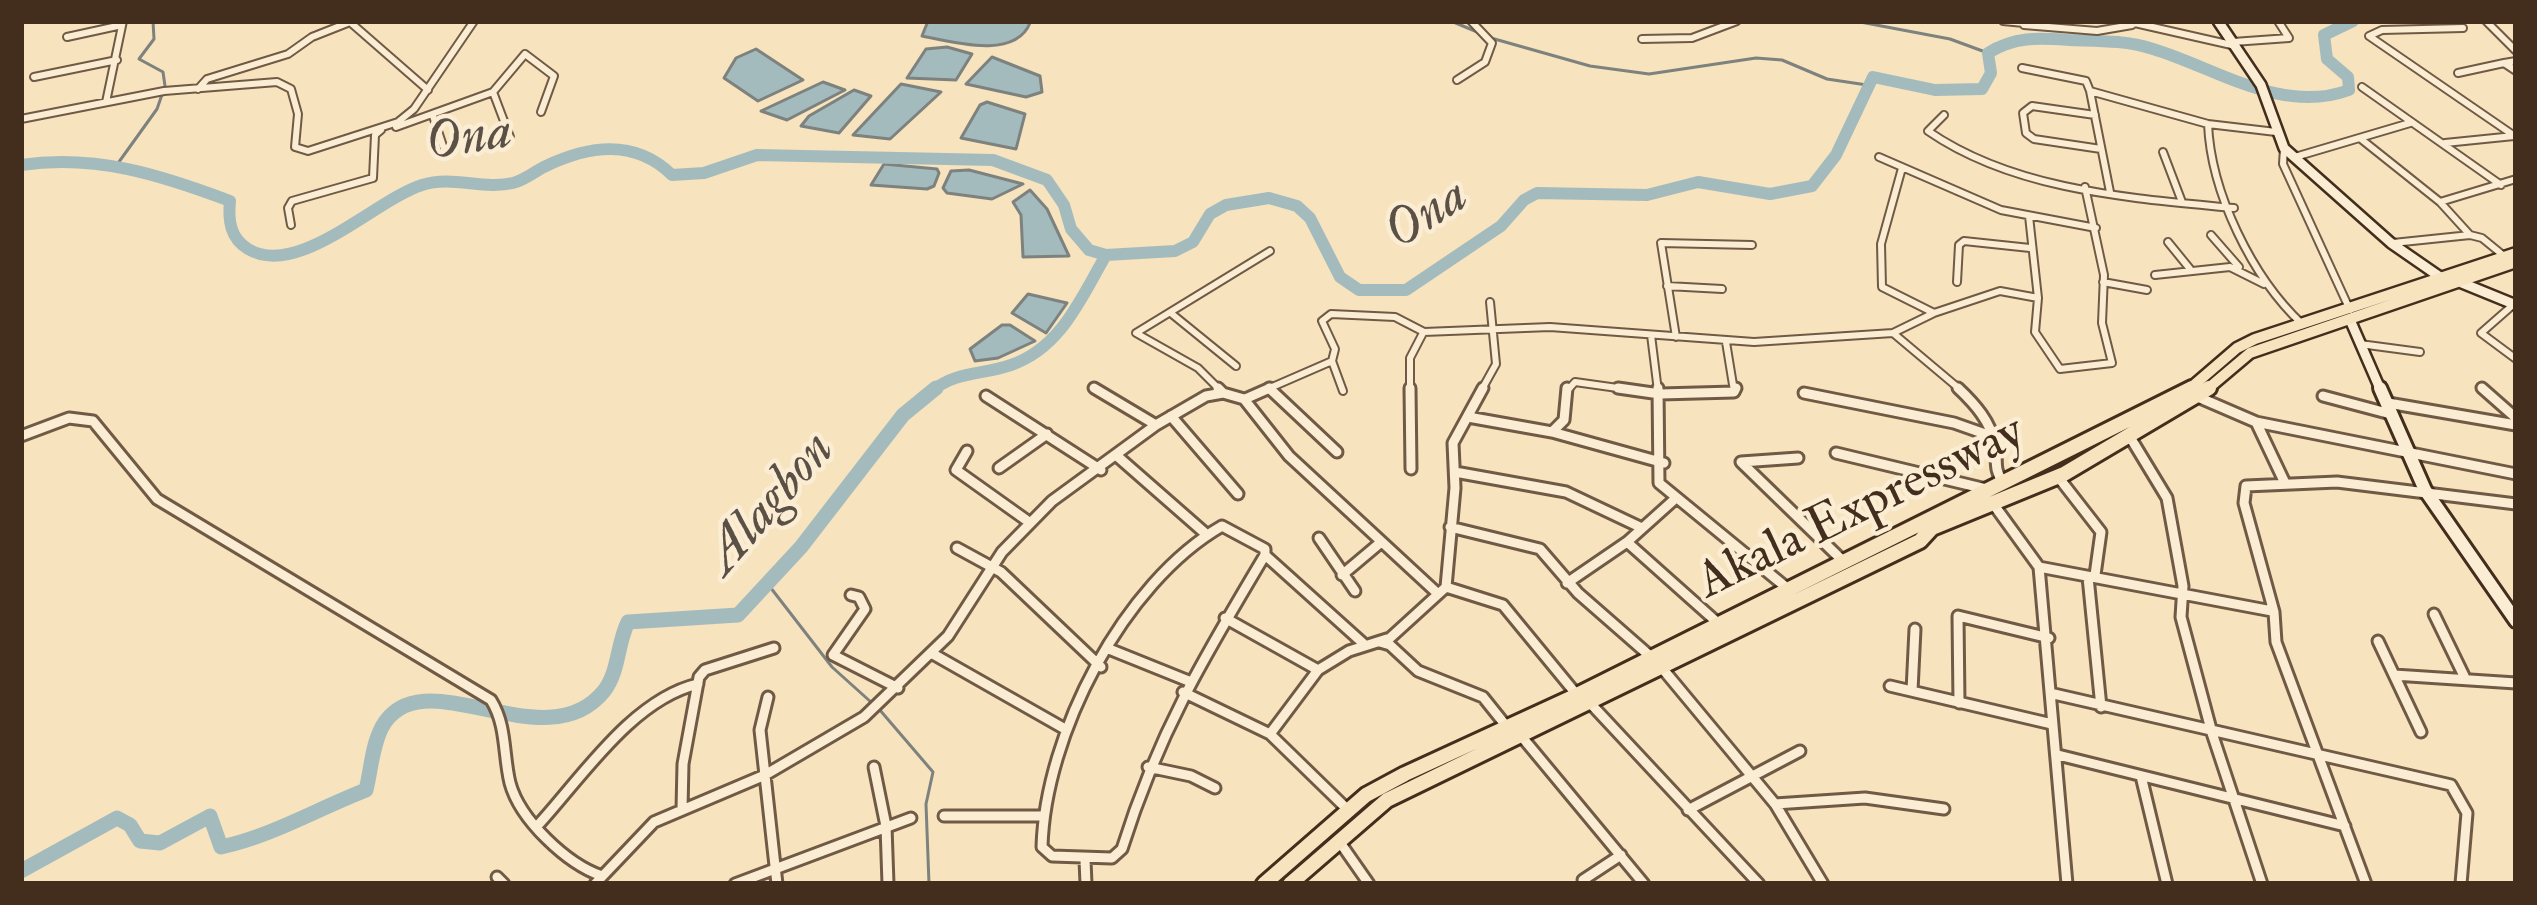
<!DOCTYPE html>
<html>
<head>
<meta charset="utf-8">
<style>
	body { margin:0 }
	#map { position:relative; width:2537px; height:905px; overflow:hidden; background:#f7e3bd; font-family:"IM FELL Double Pica",serif }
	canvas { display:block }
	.frame { position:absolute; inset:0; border:24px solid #432d1d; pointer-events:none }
</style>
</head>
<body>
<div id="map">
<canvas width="2537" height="905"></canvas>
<div class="frame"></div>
</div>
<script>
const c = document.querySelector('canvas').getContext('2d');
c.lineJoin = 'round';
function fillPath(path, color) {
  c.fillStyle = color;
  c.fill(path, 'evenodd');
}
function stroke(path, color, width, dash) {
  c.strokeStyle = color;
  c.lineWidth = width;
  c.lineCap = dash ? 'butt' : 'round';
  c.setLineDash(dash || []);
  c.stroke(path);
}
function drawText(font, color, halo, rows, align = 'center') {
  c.font = font + ' "IM FELL Double Pica",serif';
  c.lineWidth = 9;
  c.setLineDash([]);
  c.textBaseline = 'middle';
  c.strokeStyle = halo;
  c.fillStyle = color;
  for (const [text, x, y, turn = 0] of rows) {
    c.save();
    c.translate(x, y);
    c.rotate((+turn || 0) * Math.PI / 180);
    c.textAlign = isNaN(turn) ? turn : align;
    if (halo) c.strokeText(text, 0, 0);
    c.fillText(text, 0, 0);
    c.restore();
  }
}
const water = new Path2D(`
	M928 21H1026L1030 23C1015 60 953 42 922 36Z
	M947 47 972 54 956 80 907 78 926 49Z
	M756 49 803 80 758 101 724 78 736 58Z
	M992 57 1040 76 1042 92 1026 97 966 84Z
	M823 82 845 90 787 120 761 111Z
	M901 84 941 92 890 139 853 135Z
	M854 90 871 96 839 133 801 126 809 116Z
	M987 102 1025 114 1016 149 961 138 980 105Z
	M884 164 937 169 939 173 934 186 927 189 871 185Z
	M969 170 1023 184 992 199 947 193 943 188 951 171Z
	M1030 190 1047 209 1069 256 1023 257 1021 215 1013 202Z
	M1028 294 1067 303 1046 333 1012 313Z
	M1002 325H1010L1035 341 998 358 975 361 970 349Z`);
fillPath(water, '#a4bbbe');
stroke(water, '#7d827e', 3);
stroke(new Path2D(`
	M1451 21 1482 34
	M1855 21 1950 39 1988 53
	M1491 38 1590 66 1649 74 1756 58 1782 60 1827 79 1867 85
	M116 166 157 109 165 86 163 72 139 59 154 39 153 21
	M767 583 832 667 872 703
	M879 709 933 772 926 804 929 884`), '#7d827e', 3);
stroke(new Path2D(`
	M21 165C96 154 161 175 230 201 228 220 230 238 248 249 298 279 375 200 422 185 452 175 483 190 513 183 525 180 535 171 546 166 590 145 635 139 672 175L704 173 757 155 993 160 1047 180 1064 205 1071 229 1089 250 1106 255 1175 251 1193 242 1210 214 1226 205 1269 198 1297 206 1310 218 1340 277 1359 290H1406L1501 226 1524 200 1537 193 1647 195 1698 182 1770 194 1812 186 1836 155 1873 77 1935 90 1982 89 1991 73 1988 53C2015 36 2039 38 2069 40 2097 41 2125 40 2153 49 2216 68 2282 115 2349 90L2348 77 2327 59 2324 35 2353 21
	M932 391C956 371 982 375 1011 365 1061 348 1081 298 1106 255`), '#a4bbbe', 12);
stroke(new Path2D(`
	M21 871 117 818 130 825 140 841 160 843 210 816 221 847C272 836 317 809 366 790 371 770 372 746 382 727 422 655 545 764 604 691 619 672 617 644 628 622L738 615 801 547 903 415 936 388`), '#a4bbbe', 15);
const streetFar1 = new Path2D(`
	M2003 21 2024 23
	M2126 21 2236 46
	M2486 21 2516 51
	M350 22 428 90
	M2024 25 2097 31 2132 25
	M2463 28 2382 30 2369 36 2516 137
	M67 37 122 25
	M1642 39 1692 38 1737 21
	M2233 42 2289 38 2278 21
	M2516 61 2504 63 2516 71
	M2022 68 2086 81 2090 91
	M2458 73 2504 63
	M34 77 117 60
	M1457 80 1485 62 1492 43 1471 21
	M2362 87 2501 185
	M198 89 207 79 288 54 312 37 350 22
	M493 92 510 137
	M106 102 123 21
	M1944 115 1928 131C2015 191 2131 198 2234 208
	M2095 115 2032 106 2023 113 2026 133 2034 139 2101 149
	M433 116 446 155
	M21 119 164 91 277 82 291 89 298 114 295 147 308 151 398 122 414 109 474 21
	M2208 124C2211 193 2252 277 2302 324
	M396 127 493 92 525 54 554 76 541 112
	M2361 139 2440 202 2470 235 2393 243
	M2445 143 2514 136
	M2284 148 2283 164 2350 310
	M2163 152 2182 202
	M1879 157 2001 210 2096 228
	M2295 157 2410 123
	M1902 168 1881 244 1882 287 1934 313
	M2110 192 2090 91 2208 124 2276 132
	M2440 202 2516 179
	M2029 216 2038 298 2035 332 2060 369 2112 363 2102 323 2104 275 2085 187
	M291 225 288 208 292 201 373 178 375 135 381 130
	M2211 235 2239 267
	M2470 235 2482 238 2504 256
	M2168 242 2190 269
	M2155 275 2230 267 2264 284
	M1957 282 1959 245 1964 241 2030 248
	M2103 282 2147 290
	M1667 286 1722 289
	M2514 304 2481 333 2516 359
	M1172 314 1236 366
	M1893 333 1962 391
	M1651 335 1658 391
	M1676 337 1661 243 1752 245
	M1726 342 1734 391
	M2360 344 2420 352
	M1332 361 1343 391
	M2481 387 2486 391
	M1094 388 1099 391
	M1221 391 1198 368 1136 333 1270 251
	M1263 391 1332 361 1335 349 1322 321 1331 314 1395 317 1424 332 1550 327 1754 342 1893 333 1934 313 2000 291 2038 298
	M1410 391V358L1423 333
	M1481 391 1496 364 1490 302
	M1567 391 1575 382 1639 391`);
const street = new Path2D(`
	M1094 388 1156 425
	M1218 388 1223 393
	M1269 388 1337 452
	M1410 388 1411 469
	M1618 388 1660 394 1734 392 1736 388
	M1658 388 1659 483 1787 588
	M1958 388C1975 404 1991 422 1995 445 1998 460 1993 469 2003 482
	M2482 388 2516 418
	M1804 393 1954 423 1991 436
	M986 396 1101 470
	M2323 396 2387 413
	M2198 397 2256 422
	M1245 399 1270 388
	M2388 403 2516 425
	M1171 416 1238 494
	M1468 417 1552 432 1664 463
	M1552 432 1564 420 1567 388
	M21 436 69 418 93 421 157 499 491 700C507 726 503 754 510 783 520 820 567 864 602 876
	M2130 437 2167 498 2183 586 2181 617 2212 733 2262 884
	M967 451 956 470 1029 522
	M1836 453 1986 489
	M1117 456 1206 534
	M1798 458 1741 462 1843 561
	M999 468 1047 434
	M1455 472 1566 492 1642 528
	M2059 478 2101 532 2095 575
	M2284 481 2256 422 2516 474
	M1994 505 2039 567
	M1222 526 1265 549V555C1204 657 1158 734 1122 849L1112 858 1052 856 1042 847C1045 735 1123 583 1222 526Z
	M1450 527 1540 549 1578 593 1650 656
	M1319 538 1355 591
	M1627 542 1719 624
	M957 548 1001 572 1101 667
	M1265 555 1365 645
	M1342 575 1380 543
	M2088 577 2101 707
	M1567 583 1627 542 1676 498
	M1446 587 1503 605 1577 695
	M851 595 859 597 865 609 833 655 898 688
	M2434 614 2465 678
	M1225 618 1318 670
	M2378 641 2421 732
	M1380 642 1390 645 1418 671 1483 697 1507 727
	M1109 649 1191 682
	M933 654 1065 729
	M1662 668 1775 804 1823 884
	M2394 675 2516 683
	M1890 686 2052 724
	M1912 691 1915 629
	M1183 692 1270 734 1348 810
	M2054 694 2451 785 2467 813 2461 884
	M768 697 760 730 777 884
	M1590 703 1759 884
	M1959 703 1958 616 2049 638
	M1270 734 1318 670 1349 651 1390 638 1446 587 1455 488 1453 443 1483 388
	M1522 737 1644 884
	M2058 755 2345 826
	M874 767 886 826 888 884
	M1148 767 1191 776 1215 788
	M2141 776 2167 884
	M1775 804 1865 798 1944 809
	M682 809 683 764 699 677 705 670 774 648
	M1688 810 1800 751
	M944 816H1042
	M539 824C582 777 633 699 698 684
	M1339 841 1369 884
	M1085 860 1086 884
	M497 877 504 884
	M1583 880 1621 855
	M595 884 654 822 765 775 864 717 948 636 1002 552 1052 501 1156 425 1206 396 1223 393 1244 399 1289 456 1436 592
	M735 884 911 818
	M2067 884 2039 567 2272 611
	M2366 884 2276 642 2274 612 2244 503 2246 486 2337 482 2516 504`);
const secondaryFar1 = new Path2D(`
	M2218 21 2261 85 2284 148 2391 243 2443 279
	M2462 283 2516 305
	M2351 322 2381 391`);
const secondary = new Path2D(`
	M2380 388 2425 490 2516 621`);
const primaryFar1 = new Path2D(`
	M2187 391 2237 348 2255 339 2516 253
	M2205 391 2250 353 2516 262`);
const primary = new Path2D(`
	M1264 884 1366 795 1405 774 1577 695 2192 388
	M1290 884 1387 800 1920 541 1932 528 2064 474 2209 388`);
stroke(streetFar1, '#705a45', 10);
stroke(street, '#705a45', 15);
stroke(secondaryFar1, '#432d1d', 14);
stroke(secondary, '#432d1d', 18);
stroke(primaryFar1, '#432d1d', 15);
stroke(primary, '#432d1d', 20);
stroke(streetFar1, '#faedd4', 6);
stroke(street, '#faedd4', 9);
stroke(secondaryFar1, '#faedd4', 9);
stroke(secondary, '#faedd4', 12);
stroke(primaryFar1, '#f7e3bd', 10);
stroke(primary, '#f7e3bd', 14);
drawText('51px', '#432d1d', '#faedd4', [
	["Akala Expressway",1862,510,-26]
]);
drawText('italic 54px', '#5b5045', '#faedd4', [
	["Ona",469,141,-9],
	["Ona",1428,217,-33],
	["Alagbon",772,505,-49]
]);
</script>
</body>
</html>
